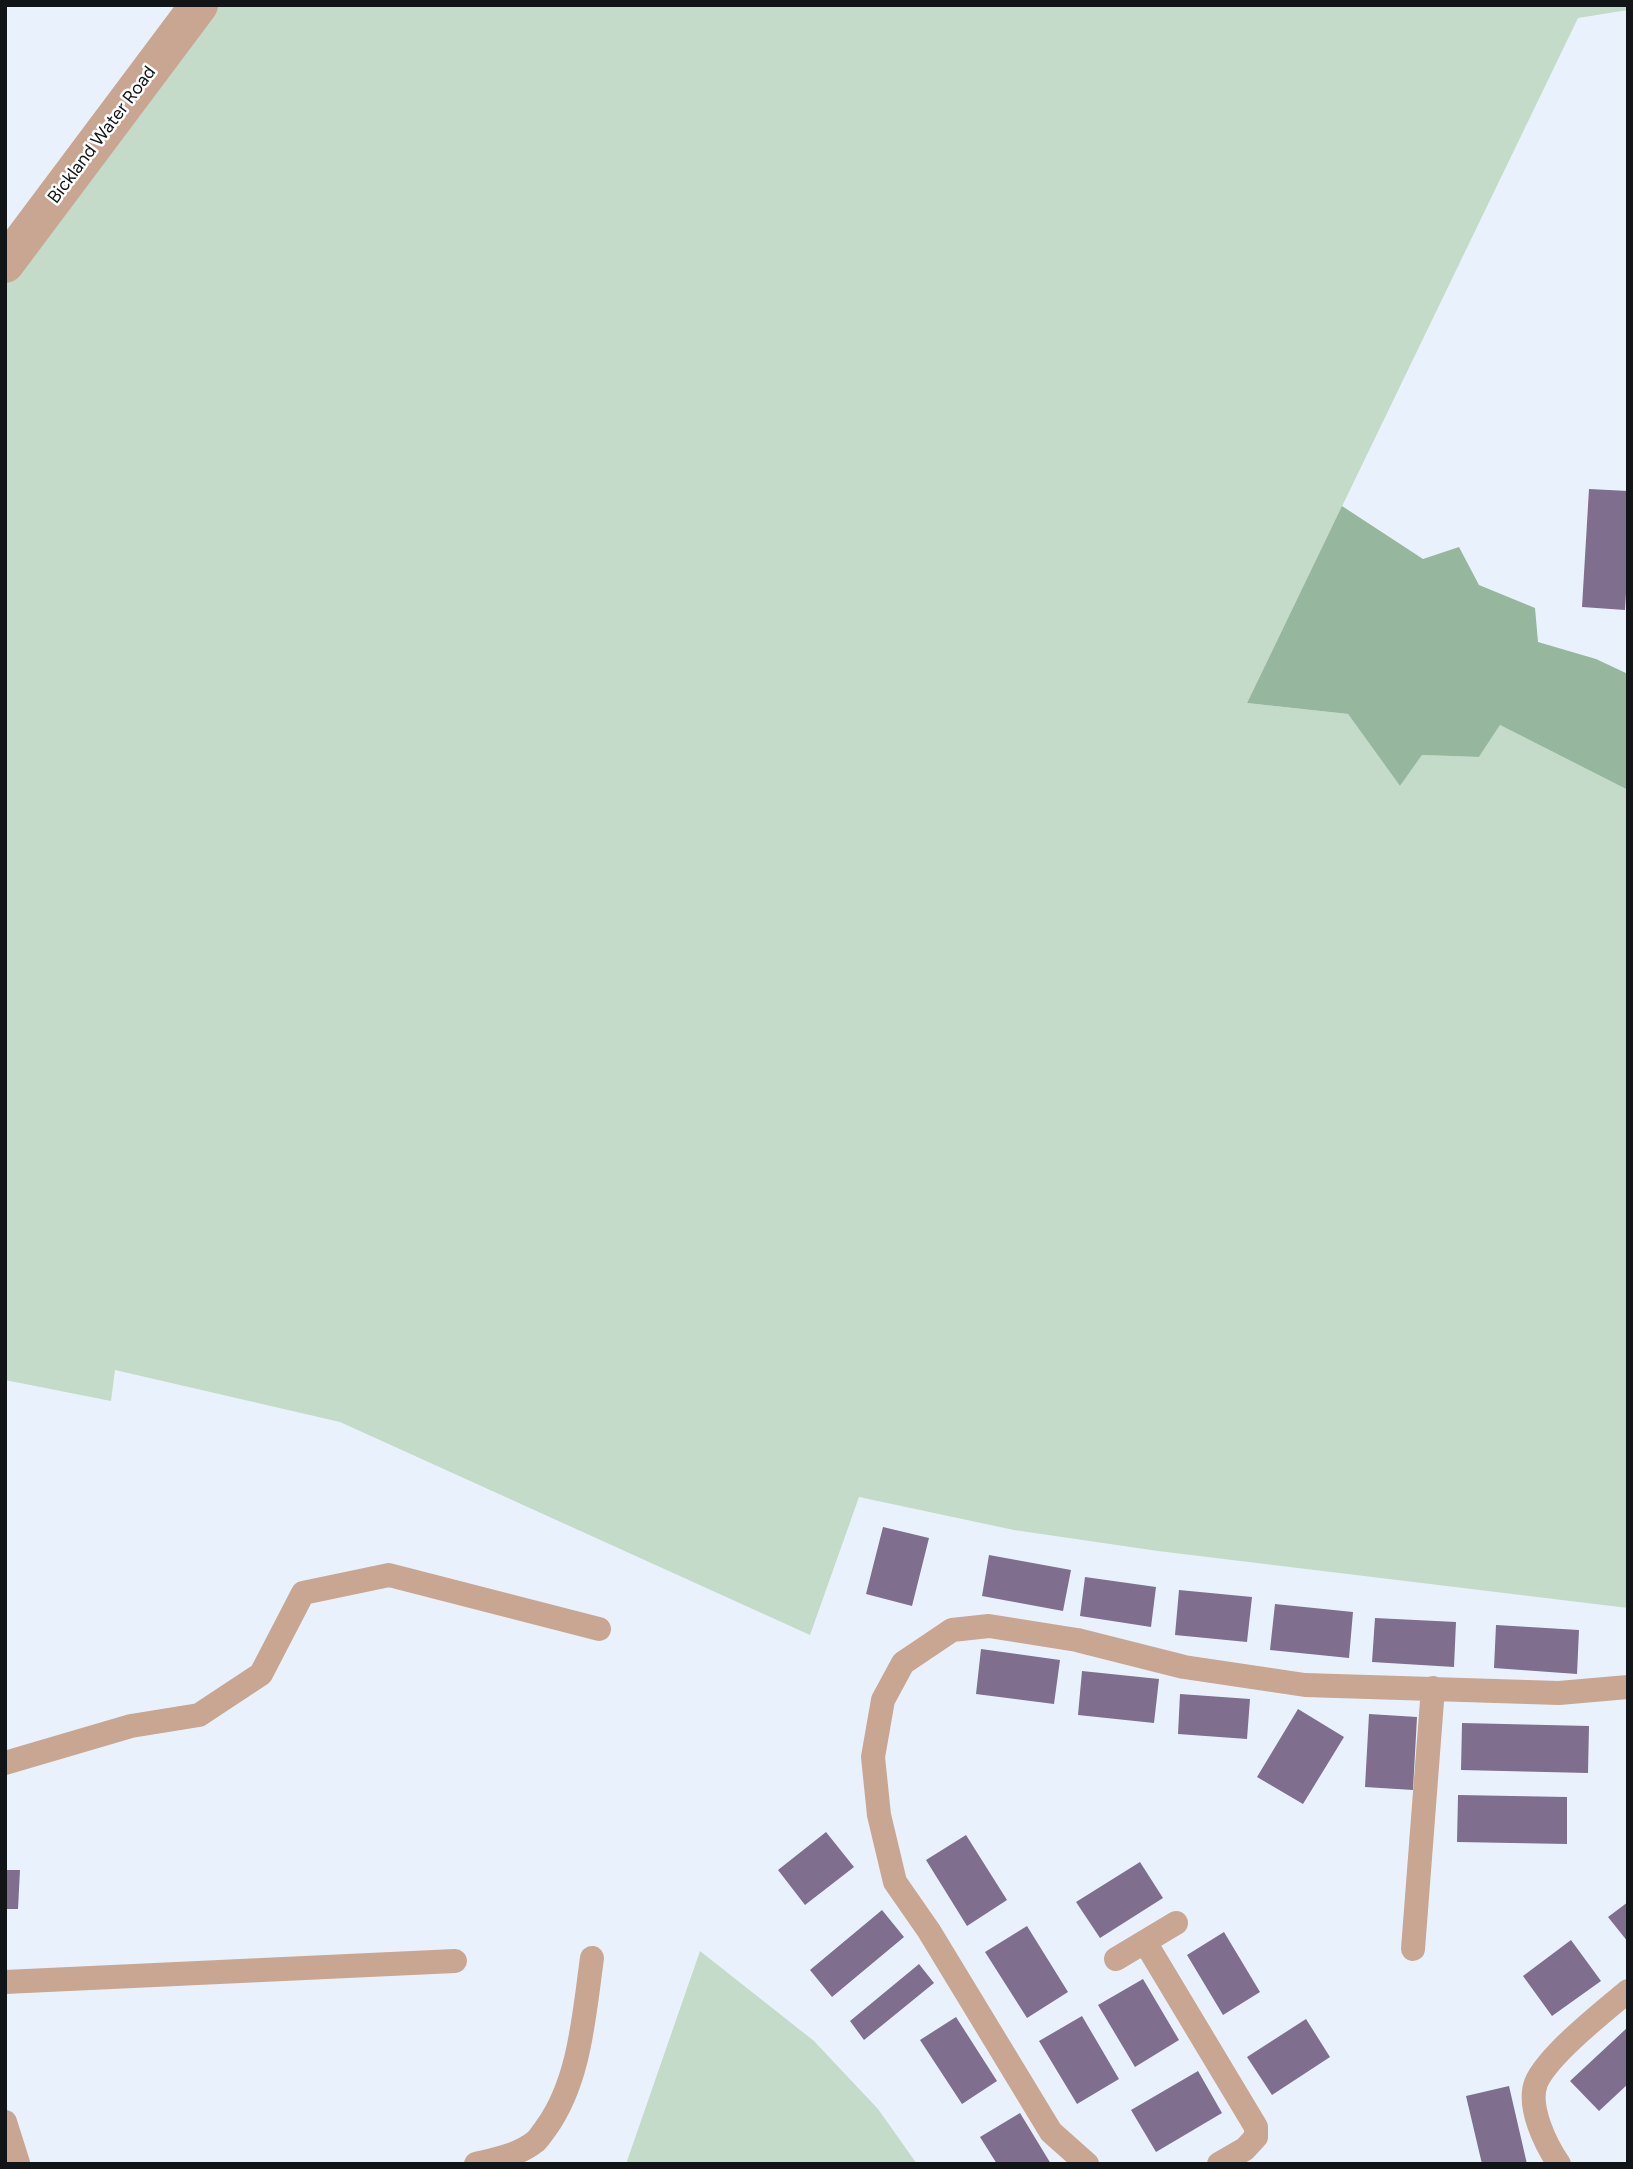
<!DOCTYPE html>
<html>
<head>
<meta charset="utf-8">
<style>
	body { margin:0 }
	#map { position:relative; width:1633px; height:2169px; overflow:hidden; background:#e9f2fc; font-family:Figtree,sans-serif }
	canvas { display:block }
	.frame { position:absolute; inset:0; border:7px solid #121518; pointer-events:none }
</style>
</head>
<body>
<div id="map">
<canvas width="1633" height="2169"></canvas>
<div class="frame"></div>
</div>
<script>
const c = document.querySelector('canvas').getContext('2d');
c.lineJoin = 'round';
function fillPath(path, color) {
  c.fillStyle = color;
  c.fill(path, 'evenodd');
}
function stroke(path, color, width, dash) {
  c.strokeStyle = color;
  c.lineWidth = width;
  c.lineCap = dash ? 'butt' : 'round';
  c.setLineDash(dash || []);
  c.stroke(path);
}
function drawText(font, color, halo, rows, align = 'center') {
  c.font = font + ' Figtree,sans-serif';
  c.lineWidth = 5;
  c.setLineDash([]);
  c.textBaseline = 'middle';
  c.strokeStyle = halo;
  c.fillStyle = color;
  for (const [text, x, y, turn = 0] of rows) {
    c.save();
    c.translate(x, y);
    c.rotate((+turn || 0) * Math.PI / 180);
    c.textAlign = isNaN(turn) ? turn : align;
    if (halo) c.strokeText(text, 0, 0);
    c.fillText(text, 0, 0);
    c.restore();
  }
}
fillPath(new Path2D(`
	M199 5H1628V10L1578 18 1247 703 1348 714 1400 786 1422 755 1479 757 1500 725 1628 790V1608L1158 1551 1014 1530 859 1497 810 1635 340 1422 115 1370 111 1401 5 1380V264Z
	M700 1951 814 2041 878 2109 917 2164H626Z`), '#c3dbc8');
fillPath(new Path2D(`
	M1342 506 1423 559 1459 547 1479 585 1535 608 1538 642 1596 659 1628 674V790L1500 725 1479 757 1422 755 1400 786 1348 714 1247 703Z`), '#96b79d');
fillPath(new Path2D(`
	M1589 489 1628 491V560L1625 610 1582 607Z
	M883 1527 929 1538 912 1606 866 1594Z
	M989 1555 1071 1570 1063 1611 982 1596Z
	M1085 1577 1156 1587 1151 1627 1080 1616Z
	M1179 1590 1252 1597 1247 1642 1175 1635Z
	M1275 1604 1353 1612 1349 1658 1270 1650Z
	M1375 1618 1456 1622 1454 1667 1372 1662Z
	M1496 1625 1579 1630 1577 1674 1494 1668Z
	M981 1649 1060 1660 1054 1704 976 1694Z
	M1082 1671 1159 1679 1154 1723 1078 1715Z
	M1180 1694 1250 1699 1247 1739 1178 1734Z
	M1298 1709 1344 1737 1303 1804 1257 1777Z
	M1369 1714 1417 1717 1413 1790 1365 1787Z
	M1462 1723 1589 1726 1588 1773 1461 1770Z
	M1458 1795 1567 1797V1844L1457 1842Z
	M826 1832 854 1867 805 1905 778 1870Z
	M966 1835 1007 1900 967 1926 926 1860Z
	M1140 1862 1163 1898 1100 1938 1076 1902Z
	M5 1870H20L18 1909H5Z
	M1628 1902V1942L1608 1917Z
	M882 1910 904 1937 832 1997 810 1970Z
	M1027 1926 1068 1992 1027 2018 985 1952Z
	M1224 1932 1260 1992 1223 2015 1187 1955Z
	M1571 1940 1601 1981 1552 2016 1523 1976Z
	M919 1964 934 1983 864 2040 850 2021Z
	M1143 1979 1179 2040 1135 2067 1098 2005Z
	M1082 2016 1119 2079 1077 2104 1039 2041Z
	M956 2017 997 2081 962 2104 920 2040Z
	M1306 2019 1330 2057 1272 2095 1247 2057Z
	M1628 2027V2084L1599 2111 1570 2081Z
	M1198 2071 1222 2113 1156 2152 1131 2110Z
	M1509 2086 1527 2164H1482L1466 2096Z
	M1020 2113 1051 2164H997L980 2137Z`), '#7f6e8d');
stroke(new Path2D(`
	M5 1763 131 1726 199 1715 261 1674 303 1593 389 1575 599 1629
	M1145 1942 1256 2127V2137L1245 2149 1219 2164
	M1413 1949 1433 1688
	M1116 1959 1176 1923
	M5 1982 455 1961
	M5 2122 18 2163
	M476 2164C497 2159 519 2155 536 2141 540 2137 543 2132 546 2128 580 2081 584 2015 592 1958
	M1087 2164 1051 2132 929 1931 895 1882 879 1815 873 1757 883 1700 903 1663 952 1630 989 1626 1077 1640 1184 1667 1305 1685 1559 1693 1628 1687
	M1559 2164C1546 2145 1527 2107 1536 2083 1547 2056 1604 2011 1628 1991`), '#c9a692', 24);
stroke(new Path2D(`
	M5 264 199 5`), '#c9a692', 38);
drawText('18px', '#121518', '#fff', [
	["Bickland Water Road",102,135,-53]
]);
</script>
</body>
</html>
